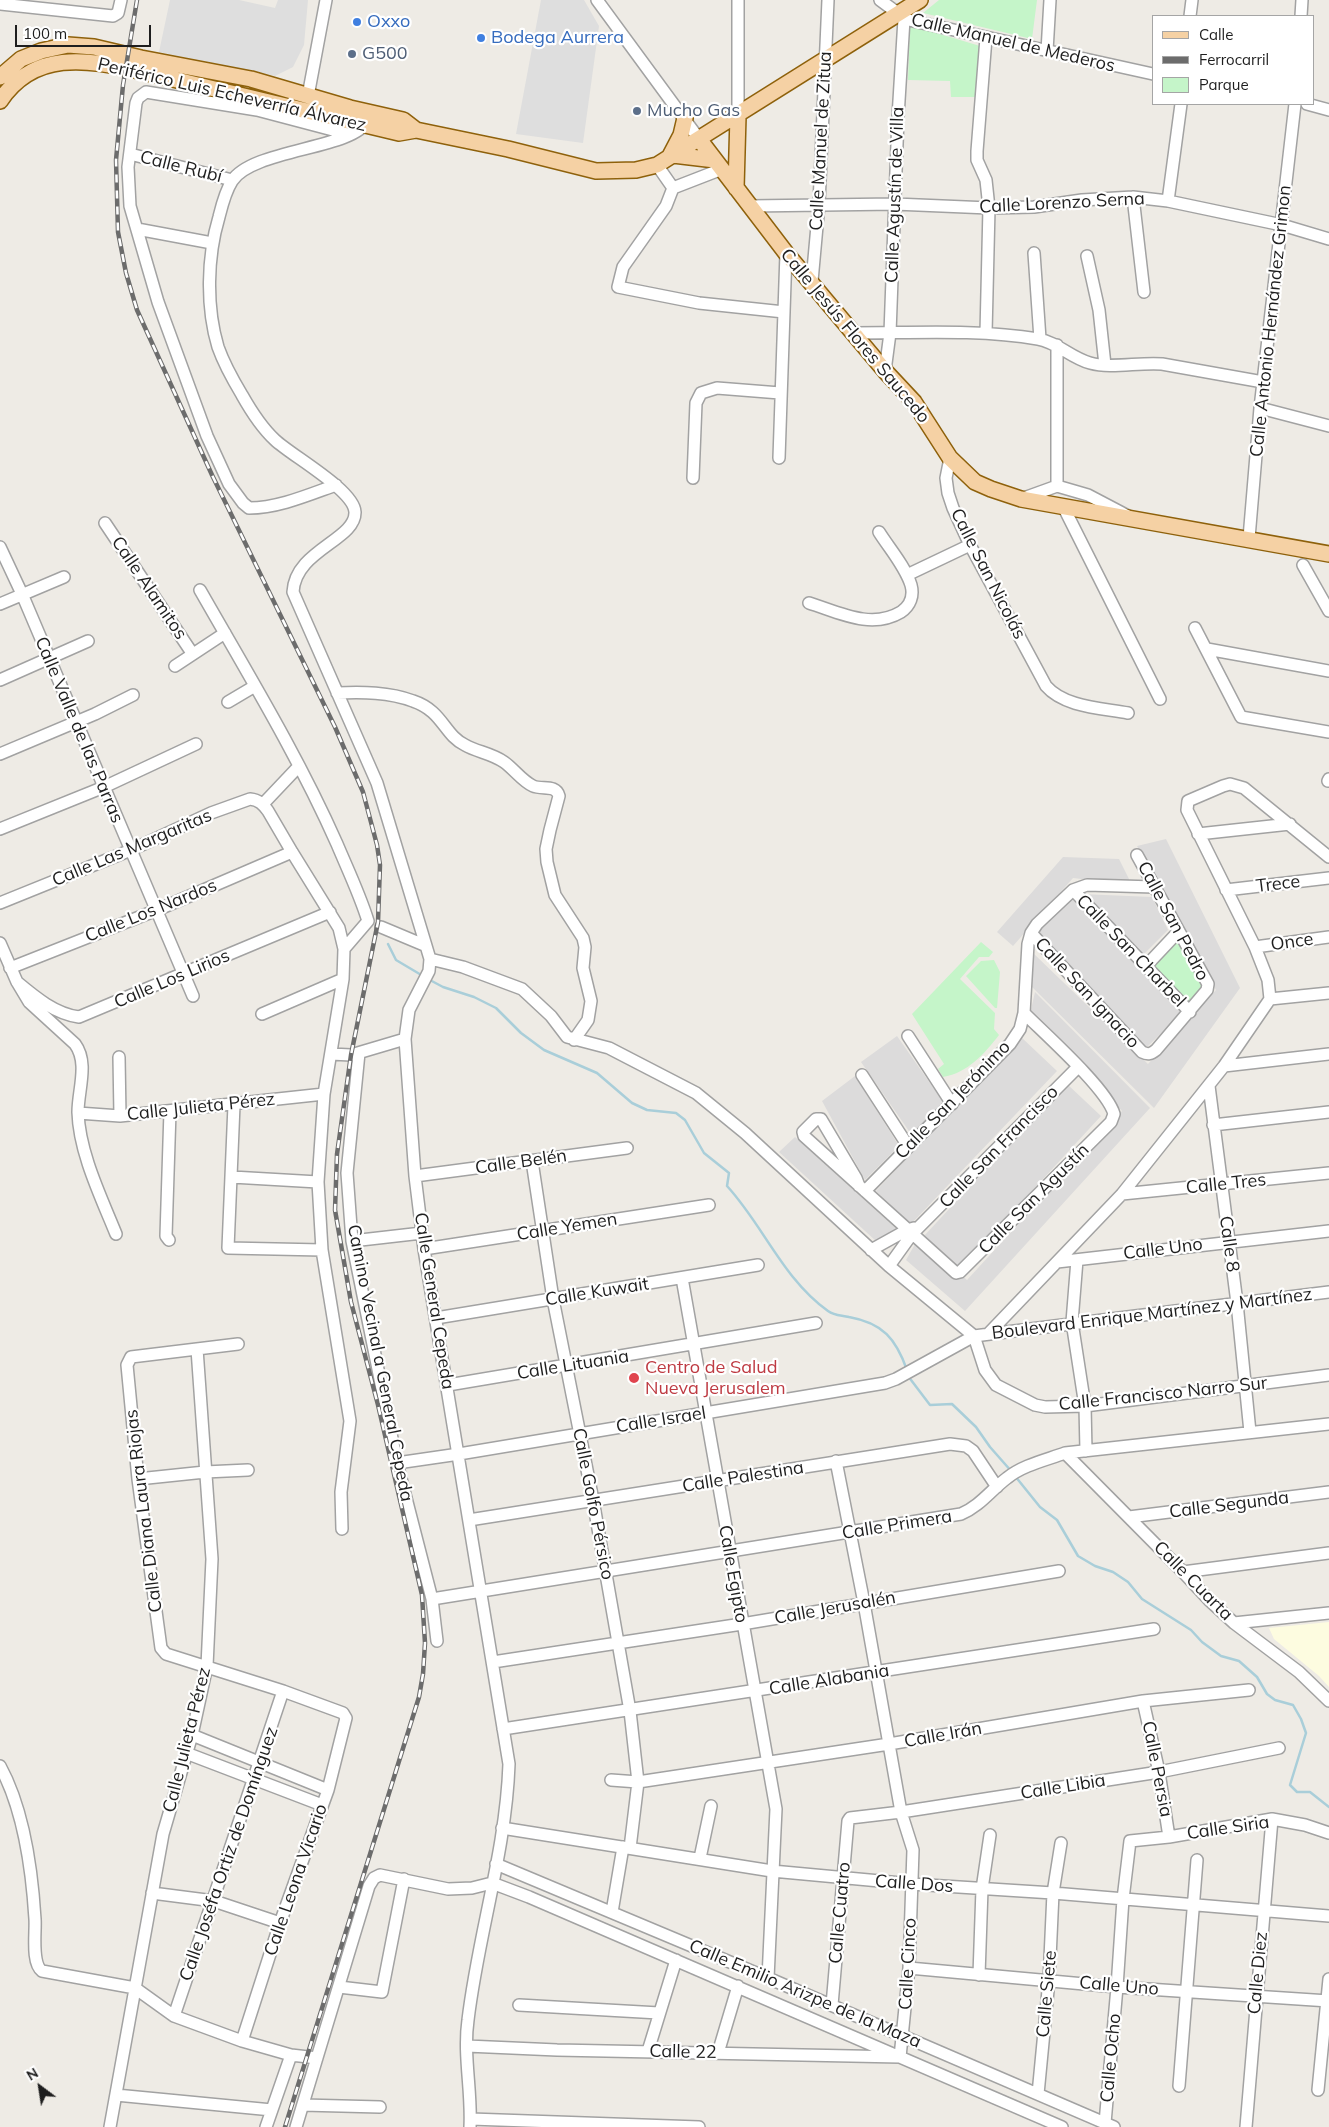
<!DOCTYPE html>
<html>
<head>
<meta charset="utf-8">
<style>
	body { margin:0 }
	#map { position:relative; width:1329px; height:2127px; overflow:hidden; background:#eeebe5; font-family:Mulish,sans-serif }
	canvas { display:block }
	.legend { position:absolute; left:1152px; top:15px; width:162px; height:90px; box-sizing:border-box; background:#fff; border:1px solid #a5a5a5; margin:0; padding:6px 9px; list-style:none; font-size:15px; color:#1e1e1e }
	.legend li { display:flex; align-items:center; gap:10px; height:25px }
	.legend b { width:25px; border:1px solid #a5a5a5 }
	.north { position:absolute; left:15px; top:2062px; width:50px; height:50px; -webkit-text-stroke:4px #fff; paint-order:stroke; rotate:329deg; font-size:14px; font-weight:700; line-height:20px; text-align:center; color:#1e1e1e }
	.north::after { content:''; display:block; margin:auto; width:18px; height:22px; background:#1e1e1e; clip-path:polygon(50% 0,100% 100%,50% 72%,0 100%) }
	.scale { position:absolute; left:15px; top:25px; width:136px; height:22px; box-sizing:border-box; border:2px solid #1e1e1e; border-top:0; padding-left:6px; font-size:15px; line-height:18px; white-space:nowrap; color:#1e1e1e; -webkit-text-stroke:4px #fff; paint-order:stroke }
</style>
</head>
<body>
<div id="map">
<canvas width="1329" height="2127"></canvas>
<ul class="legend">
<li><b style="height:6px;background:#f5d1a4"></b>Calle</li>
<li><b style="height:6px;background:#6c6c6c"></b>Ferrocarril</li>
<li><b style="height:14px;background:#c5f5c9"></b>Parque</li>
</ul>
<div class="north">N</div>
<div class="scale">100 m</div>
</div>
<script>
const c = document.querySelector('canvas').getContext('2d');
c.lineJoin = 'round';
function fillPath(path, color) {
  c.fillStyle = color;
  c.fill(path, 'evenodd');
}
function stroke(path, color, width, dash) {
  c.strokeStyle = color;
  c.lineWidth = width;
  c.lineCap = dash ? 'butt' : 'round';
  c.setLineDash(dash || []);
  c.stroke(path);
}
function drawText(font, color, halo, rows, align = 'center') {
  c.font = font + ' Mulish,sans-serif';
  c.lineWidth = 4.5;
  c.setLineDash([]);
  c.textBaseline = 'middle';
  c.strokeStyle = halo;
  c.fillStyle = color;
  for (const [text, x, y, turn = 0] of rows) {
    c.save();
    c.translate(x, y);
    c.rotate((+turn || 0) * Math.PI / 180);
    c.textAlign = isNaN(turn) ? turn : align;
    if (halo) c.strokeText(text, 0, 0);
    c.fillText(text, 0, 0);
    c.restore();
  }
}
fillPath(new Path2D(`
	M1166 839 1240 988 1154 1108 1032 987 1033 953 1148 1064 1216 990 1137 846Z
	M1063 857 1119 859 1132 885 1073 878 1013 946 997 932Z
	M1081 894 1152 897 1168 930 1142 956Z
	M1072 899 1182 1013 1146 1048 1035 933Z
	M1035 992 1150 1108 965 1311 906 1260 919 1237 967 1280 1122 1111 1030 1014Z
	M897 1036 944 1103 911 1134 861 1062Z
	M1021 1037 1057 1071 911 1224 876 1191Z
	M855 1076 899 1146 865 1180 822 1101Z
	M1066 1083 1101 1116 960 1269 924 1236Z
	M795 1137 900 1232 877 1242 779 1152Z`), '#dcdbdb');
fillPath(new Path2D(`
	M1329 1622V1687L1319 1676 1274 1639 1269 1628Z`), '#fdfce0');
fillPath(new Path2D(`
	M939 0H1037L1032 39 923 13Z
	M910 25 980 46 977 97H951L950 81 908 80Z
	M1177 938 1205 986 1189 1003 1152 964Z
	M981 942 993 952 989 957H979L960 979 995 1013 994 1029 999 1035C985 1053 968 1073 943 1077L938 1069 944 1064 912 1014Z
	M994 960 1000 972 997 1008H995L966 976 981 961Z`), '#c5f5c9');
fillPath(new Path2D(`
	M170 0H239L275 8 278 0H308L304 45 293 67 275 76 159 52Z
	M541 0H584L599 26 583 143 516 134Z`), '#dedede');
stroke(new Path2D(`
	M388 944 396 960 423 976
	M428 979 443 987 474 997 496 1008 521 1033 544 1050 597 1073 632 1103 647 1110 676 1113 685 1120 704 1153 729 1173 727 1186C763 1225 783 1279 828 1311 835 1316 841 1315 849 1317 883 1323 896 1339 907 1370
	M908 1376 930 1405 952 1404 976 1427 990 1447 1012 1472
	M1015 1476 1040 1507 1057 1520 1078 1556 1095 1566 1113 1572 1128 1582 1142 1599 1191 1630 1202 1642 1221 1656 1239 1661 1257 1677 1267 1694 1275 1700 1293 1705 1301 1719 1306 1733 1290 1785 1297 1792H1310L1329 1807`), '#a9ced9', 2.5);
const minor = new Path2D(`
	M597 0 699 139
	M738 0V116
	M880 0 899 14 904 19 1153 74
	M0 4 113 16 118 13 121 0
	M1190 16 1192 0
	M1301 16 1302 0
	M1047 51 1050 0
	M308 96 326 0
	M1307 104 1329 110
	M367 121C354 149 252 149 232 181 225 192 222 205 219 217 207 257 206 307 218 347 224 364 233 380 242 395 251 411 262 428 275 440 292 456 354 490 355 512 356 540 295 550 293 592L377 783 430 959 429 971 409 1010 405 1039 415 1176 424 1249 509 1764C506 1851 478 1935 468 2020 463 2055 472 2092 470 2127
	M130 154 232 180
	M657 165 673 188
	M722 169 673 188 666 206 623 267 618 287 699 303 784 312
	M1133 197 1144 292
	M1168 201 1181 104
	M750 206 895 204 989 208 1034 207 1082 200 1133 197 1168 201 1282 225 1329 239
	M137 229 212 243
	M1034 253 1040 339
	M1087 256 1099 310 1105 365
	M812 281 819 204 828 0
	M854 333C915 333 978 329 1038 339 1057 342 1071 358 1090 363 1111 369 1139 362 1162 364L1263 382
	M986 333 989 208 986 180 977 160V151L986 38
	M885 371 890 333 898 117 904 19
	M1260 408 1329 426
	M779 458 786 253
	M950 458 946 478 948 493 953 508 970 545 1046 686C1064 707 1101 708 1128 713
	M693 478 696 403 701 393 717 388 780 393
	M336 485C308 495 278 508 249 508L243 503 229 484 207 436 158 302 130 206 128 167 136 103 138 98 146 92 257 110 348 134
	M1057 486V345
	M1021 499 1057 486 1088 495 1128 516
	M1063 506 1160 699
	M105 523 192 653
	M1249 538 1260 408 1295 104
	M0 547 22 594 193 996
	M1303 565 1329 611
	M907 575 970 545
	M200 590C248 674 298 756 337 844 348 870 360 895 368 921
	M809 603C838 612 871 630 901 612 910 606 914 596 911 585 905 566 889 548 879 532
	M0 604 64 577
	M1195 628 1241 717 1329 732
	M1207 649 1329 671
	M175 666 225 633
	M0 680 88 641
	M337 693C363 692 389 692 413 701 443 711 444 735 465 745 477 752 491 753 504 762 514 769 522 781 533 786 542 790 556 784 559 796L550 830 546 849 547 862 555 895 583 938 585 947 583 968 591 1001 588 1020 574 1040
	M228 702 255 686
	M0 754 95 714 133 695
	M1328 781 1329 779
	M263 804 299 766
	M0 829 104 787 196 744
	M1198 834 1290 824
	M1073 890 1190 1012
	M1226 890 1329 878
	M0 903 131 850 211 813 250 799C259 800 263 804 268 811L292 852 339 928 344 949 343 979 324 1094 318 1182 322 1250 350 1421 341 1492 342 1529
	M381 927 424 945
	M1031 933 1142 1052C1148 1055 1151 1054 1156 1050L1207 990 1208 984 1137 855
	M0 943 17 982 29 1002 75 1044C89 1063 78 1090 78 1112 79 1152 101 1197 116 1234
	M1255 947 1329 937
	M344 949 368 921
	M430 959 463 967 522 989 551 1016 567 1037 609 1048 696 1093 745 1133 889 1266 974 1336
	M1146 966 1179 931
	M10 968 157 910 292 852
	M17 982C35 997 55 1014 79 1017L330 912
	M1270 999 1329 993
	M262 1014 343 979
	M908 1036 952 1104
	M359 1053 347 1173 352 1241 397 1463 432 1599 437 1641
	M331 1054 351 1055 405 1039
	M119 1057 120 1116
	M1224 1066 1329 1054
	M862 1075 908 1146
	M1209 1086 1237 1303 1250 1432
	M234 1105 228 1248 322 1250
	M78 1113 120 1116 324 1094
	M1213 1125 1329 1112
	M532 1161 553 1299 593 1500 630 1711 638 1782 630 1848
	M415 1176 627 1148
	M232 1177 318 1182
	M859 1186 856 1178 821 1119H816L803 1132 804 1136 956 1273 960 1272 1111 1122 1114 1114C1107 1089 1045 1034 1024 1013
	M865 1191 1010 1044 1020 1029 1024 1013 1028 944 1031 933 1037 924 1073 890 1087 885 1154 887
	M1122 1194 1329 1173
	M169 1240 166 1236 170 1111
	M352 1241 422 1233
	M424 1249 709 1205
	M871 1250 907 1230 914 1228
	M1077 1260 1072 1322 1085 1406 1086 1451
	M1057 1262 1329 1231
	M889 1266 912 1234 1078 1067
	M682 1278 776 1809 768 1978
	M436 1318 758 1265
	M989 1333 1122 1194 1224 1066 1270 999 1268 980 1255 947 1187 810 1188 801 1223 786 1230 784 1244 788 1329 857
	M974 1336 985 1370 996 1385 1035 1405 1045 1407 1085 1406 1329 1375
	M238 1344 131 1357 127 1365 138 1479 161 1648 166 1654 283 1691 343 1713 346 1718 328 1790 280 1923 242 2041
	M448 1385 816 1323
	M1065 1453 1183 1572 1209 1600 1234 1623 1299 1672 1329 1701
	M397 1463 459 1454 885 1383 896 1379 974 1336 1329 1292
	M138 1479 205 1472 248 1470
	M1129 1517 1329 1492
	M469 1520 950 1444 966 1446 973 1451 997 1487
	M1183 1572 1329 1553
	M432 1599 961 1514C980 1506 991 1490 1007 1478 1023 1465 1046 1460 1065 1453L1329 1424
	M1234 1623 1329 1613
	M493 1662 742 1624 1059 1571
	M1143 1701 1159 1772 1169 1837
	M503 1729 1154 1629
	M192 1735 328 1790
	M186 1753 322 1805
	M0 1766C23 1808 32 1870 35 1919 36 1932 31 1963 42 1971L135 1988 174 2016 242 2041 291 2055 317 2058
	M611 1780 638 1782 889 1744 1143 1701 1249 1690
	M502 1828 772 1871 912 1884 1053 1893 1329 1916
	M700 1858 711 1806
	M496 1864 768 1978 1114 2127
	M152 1893 214 1901 280 1923
	M612 1912 623 1847
	M909 1968 1117 1987 1329 2001
	M979 1975 982 1889 990 1835
	M339 1987 382 1992 404 1879
	M519 2005 659 2013
	M832 2005 848 1821 850 1818 901 1812 1159 1772 1279 1748
	M174 2016 283 1691
	M467 2046 557 2050 900 2057 909 1968 913 1850 901 1812 864 1603 836 1461
	M648 2051 676 1960
	M718 2053 738 1986
	M1179 2086 1197 1860
	M1318 2090 1329 1979
	M1038 2094 1049 1980 1053 1893 1061 1843
	M116 2095 272 2110
	M303 2105 380 2107
	M471 2119 699 2127
	M1105 2123 1117 1987 1123 1899 1130 1841 1169 1837 1272 1819 1305 1825 1329 1833
	M110 2127 163 1834 192 1735 207 1666 212 1559 197 1349
	M266 2127 291 2055
	M296 2127 369 1886 374 1878 380 1875 448 1889 472 1888 492 1883 529 1897 1062 2127
	M1246 2127 1272 1819`);
const major = new Path2D(`
	M0 77 21 59 41 51 68 45 94 47 141 58 251 79 350 108 403 120 416 130 508 149 596 171 636 170 657 165 668 158 920 0
	M0 101C34 50 87 59 139 71L399 133 416 130
	M699 139 786 253 885 371 914 402 950 458 975 482 991 489 1021 499 1329 554
	M673 155 715 160
	M670 156 681 135 685 118
	M736 188 738 116`);
stroke(minor, '#a2a2a2', 14);
stroke(major, '#8e610b', 18);
stroke(minor, '#fff', 11);
stroke(major, '#f5d1a4', 15);
const rail = new Path2D(`
	M137 0 123 85 116 160 118 232 126 273 137 310 212 475 335 727 363 792 377 845 380 865 378 922 351 1055 337 1154 335 1210 351 1302 378 1405 422 1595 425 1643 423 1674 419 1697 285 2127`);
stroke(rail, '#6c6c6c', 4.5);
stroke(rail, '#fff', 2.5, [8]);
for (const [x, y, r, color] of [
	[357,22,5,"#3f7fe0"],
	[481,38,5,"#3f7fe0"],
	[352,54,5,"#5c6f8a"],
	[637,111,5,"#5c6f8a"],
	[634,1378,6,"#e0444e"]
]) {
  const dot = new Path2D();
  dot.arc(x, y, r, 0, 2 * Math.PI);
  c.fillStyle = color;
  c.fill(dot);
  stroke(dot, '#fff', 2);
}
drawText('18px', '#366cbe', '#fff', [
	["Oxxo",367,22],
	["Bodega Aurrera",491,38]
], 'left');
drawText('18px', '#1e1e1e', '#fff', [
	["Calle Manuel de Mederos",1013,43,13],
	["Periférico Luis Echeverría Álvarez",232,95,13],
	["Calle Manuel de Zitua",821,141,-87],
	["Calle Rubí",181,167,14],
	["Calle Agustín de Villa",895,195,-88],
	["Calle Lorenzo Serna",1062,203,-3],
	["Calle Antonio Hernández Grimon",1271,321,-84],
	["Calle Jesús Flores Saucedo",855,336,50],
	["Calle San Nicolás",988,574,63],
	["Calle Alamitos",149,588,56],
	["Calle Valle de las Parras",79,730,67],
	["Calle Las Margaritas",132,848,-23],
	["Trece",1278,884,-7],
	["Calle Los Nardos",151,911,-22],
	["Calle San Pedro",1173,921,62],
	["Once",1292,942,-8],
	["Calle San Charbel",1131,951,46],
	["Calle Los Lirios",172,979,-23],
	["Calle San Ignacio",1087,993,47],
	["Calle San Jerónimo",953,1100,-46],
	["Calle Julieta Pérez",201,1107,-6],
	["Calle San Francisco",999,1147,-46],
	["Calle Belén",521,1162,-8],
	["Calle Tres",1226,1184,-6],
	["Calle San Agustín",1034,1199,-45],
	["Calle Yemen",567,1227,-9],
	["Calle 8",1229,1244,82],
	["Calle Uno",1163,1249,-7],
	["Calle Kuwait",597,1292,-9],
	["Calle General Cepeda",434,1301,81],
	["Boulevard Enrique Martínez y Martínez",1152,1314,-7],
	["Camino Vecinal a General Cepeda",380,1363,79],
	["Calle Lituania",573,1365,-9],
	["Calle Francisco Narro Sur",1163,1394,-6],
	["Calle Israel",661,1420,-9],
	["Calle Palestina",743,1477,-9],
	["Calle Golfo Pérsico",593,1504,79],
	["Calle Segunda",1229,1505,-7],
	["Calle Diana Laura Riojas",144,1511,-97],
	["Calle Primera",897,1525,-9],
	["Calle Egipto",733,1574,80],
	["Calle Cuarta",1193,1581,45],
	["Calle Jerusalén",835,1608,-10],
	["Calle Alabania",829,1680,-9],
	["Calle Irán",943,1735,-10],
	["Calle Julieta Pérez",187,1740,-76],
	["Calle Persia",1157,1769,79],
	["Calle Libia",1063,1787,-9],
	["Calle Siria",1228,1828,-8],
	["Calle Joséfa Ortiz de Domínguez",229,1854,-71],
	["Calle Leona Vicario",296,1880,-71],
	["Calle Dos",914,1884,4],
	["Calle Cuatro",840,1913,-85],
	["Calle Cinco",908,1964,-87],
	["Calle Diez",1258,1973,-85],
	["Calle Uno",1119,1986,5],
	["Calle Emilio Arizpe de la Maza",805,1994,23],
	["Calle Siete",1047,1994,-85],
	["Calle 22",683,2052,1],
	["Calle Ocho",1111,2058,-85]
]);
drawText('18px', '#4e5e75', '#fff', [
	["G500",362,54],
	["Mucho Gas",647,111]
], 'left');
drawText('18px', '#be3a42', '#fff', [
	["Centro de Salud",645,1368],
	["Nueva Jerusalem",645,1389]
], 'left');
</script>
</body>
</html>
